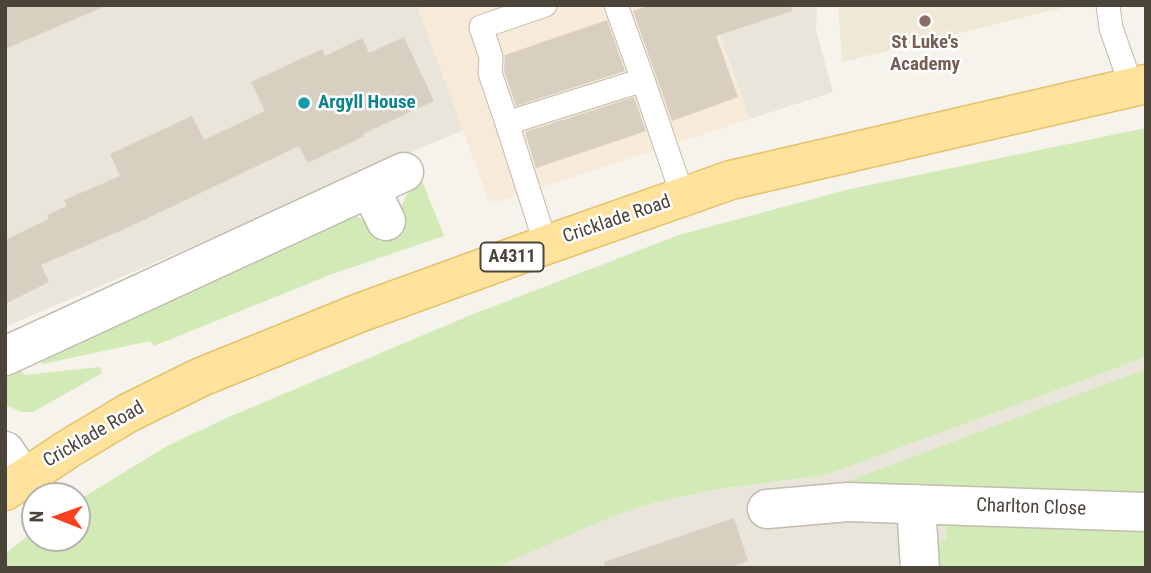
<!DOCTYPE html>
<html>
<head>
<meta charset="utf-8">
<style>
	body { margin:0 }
	#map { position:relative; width:1151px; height:573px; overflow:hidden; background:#f6f3ec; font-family:"Roboto Condensed",sans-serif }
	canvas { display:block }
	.frame { position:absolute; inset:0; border:7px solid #4b4439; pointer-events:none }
	.north { position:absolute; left:21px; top:482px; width:70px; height:70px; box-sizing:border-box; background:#fff; border:2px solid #b7b4b0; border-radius:50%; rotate:271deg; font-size:19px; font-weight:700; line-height:28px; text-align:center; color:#4b4439 }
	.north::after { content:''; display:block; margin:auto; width:24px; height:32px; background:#fc3f1d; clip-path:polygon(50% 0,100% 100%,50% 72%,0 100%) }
</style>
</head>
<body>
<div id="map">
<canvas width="1151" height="573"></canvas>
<div class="frame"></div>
<div class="north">N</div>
</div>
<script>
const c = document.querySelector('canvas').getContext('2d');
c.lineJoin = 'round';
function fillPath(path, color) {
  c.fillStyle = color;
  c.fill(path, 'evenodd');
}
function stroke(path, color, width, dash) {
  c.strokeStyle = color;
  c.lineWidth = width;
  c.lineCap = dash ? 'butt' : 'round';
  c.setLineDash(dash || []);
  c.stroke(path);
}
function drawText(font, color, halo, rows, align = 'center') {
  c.font = font + ' "Roboto Condensed",sans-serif';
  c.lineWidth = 5;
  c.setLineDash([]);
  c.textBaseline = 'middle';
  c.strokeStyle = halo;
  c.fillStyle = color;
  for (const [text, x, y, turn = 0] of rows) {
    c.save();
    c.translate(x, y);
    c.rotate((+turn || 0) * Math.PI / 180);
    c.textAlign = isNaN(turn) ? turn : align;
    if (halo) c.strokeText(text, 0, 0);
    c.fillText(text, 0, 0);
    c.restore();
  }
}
fillPath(new Path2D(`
	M5 5H417L463 130 5 327Z
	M709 5H817L816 30 833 92 750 119Z
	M1146 357V568H495L603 519 653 503 719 489 826 475Z`), '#eae5da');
fillPath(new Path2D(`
	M417 5H709L750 119 490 204Z`), '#f7ead8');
fillPath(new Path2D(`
	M838 5H1074L842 62Z`), '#efe8d6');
fillPath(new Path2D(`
	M1146 128V357L826 475 719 489 653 503 603 520 495 568H5V554L35 530V538H77V501L167 446 229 417 466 317 679 235 850 189Z
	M421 178 444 236 332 274 154 346 150 341 43 364 39 355 349 215C364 216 373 228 379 242L402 232C399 207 402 196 421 178Z
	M18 366 24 375 100 367 102 373 33 412H22L5 405V372Z
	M1146 369V500L841 484Z
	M946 517 1146 522V568H937L936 545 946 539Z`), '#d2eab5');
fillPath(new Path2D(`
	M5 5H108L5 49Z
	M651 5H791L792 11 716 36 738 97 672 121 633 11Z
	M607 20 625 71 516 106 504 71 505 55Z
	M404 37 434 101 363 134 364 136 308 163 299 146 129 227 41 265 49 282 5 304V240L49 219 47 215 67 206 64 200 120 176 110 154 192 116 204 140 265 111 251 82 322 49 325 56 362 38 369 53Z
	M634 97 646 131 536 168 525 132Z
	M734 518 748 561 730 568H605L604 562Z`), '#d8cfc1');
const service = new Path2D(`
	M616 5 643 80
	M1108 5 1111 28 1132 88
	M507 123 490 73 491 57 481 27 545 5
	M546 245 507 123 643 80 683 197`);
const minor = new Path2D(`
	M370 188 386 221
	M5 356 404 172
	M5 451 23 478
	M916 504 920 568
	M767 509 848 502 1146 512`);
const primary = new Path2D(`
	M5 491 68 449 128 413 201 377 359 313 546 245 731 180 1146 84`);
stroke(service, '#c2bbae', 25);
stroke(minor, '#c2bbae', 41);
stroke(primary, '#e6c16a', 41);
stroke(service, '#fff', 23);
stroke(minor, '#fff', 38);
stroke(primary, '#ffe39c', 38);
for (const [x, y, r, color] of [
	[925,21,7,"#8d6e63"],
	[304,103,7,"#0f9aa8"]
]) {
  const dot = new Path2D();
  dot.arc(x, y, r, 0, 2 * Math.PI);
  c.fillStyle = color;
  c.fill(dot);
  stroke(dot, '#fff', 2.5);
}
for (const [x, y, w] of [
	[512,257,63]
]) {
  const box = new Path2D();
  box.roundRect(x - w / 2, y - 14.5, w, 29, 5);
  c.fillStyle = '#fff';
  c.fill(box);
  stroke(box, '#4b4439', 2);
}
drawText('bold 18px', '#4b4439', null, [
	["A4311",512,257]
]);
drawText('bold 19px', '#785e54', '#fff', [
	["St Luke's",925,43],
	["Academy",925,65]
]);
drawText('bold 19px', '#0d838f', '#fff', [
	["Argyll House",318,103]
], 'left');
drawText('19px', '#4b4439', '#fff', [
	["Cricklade Road",617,220,-19],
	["Cricklade Road",94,435,-30],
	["Charlton Close",1031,508,2]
]);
</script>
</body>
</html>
